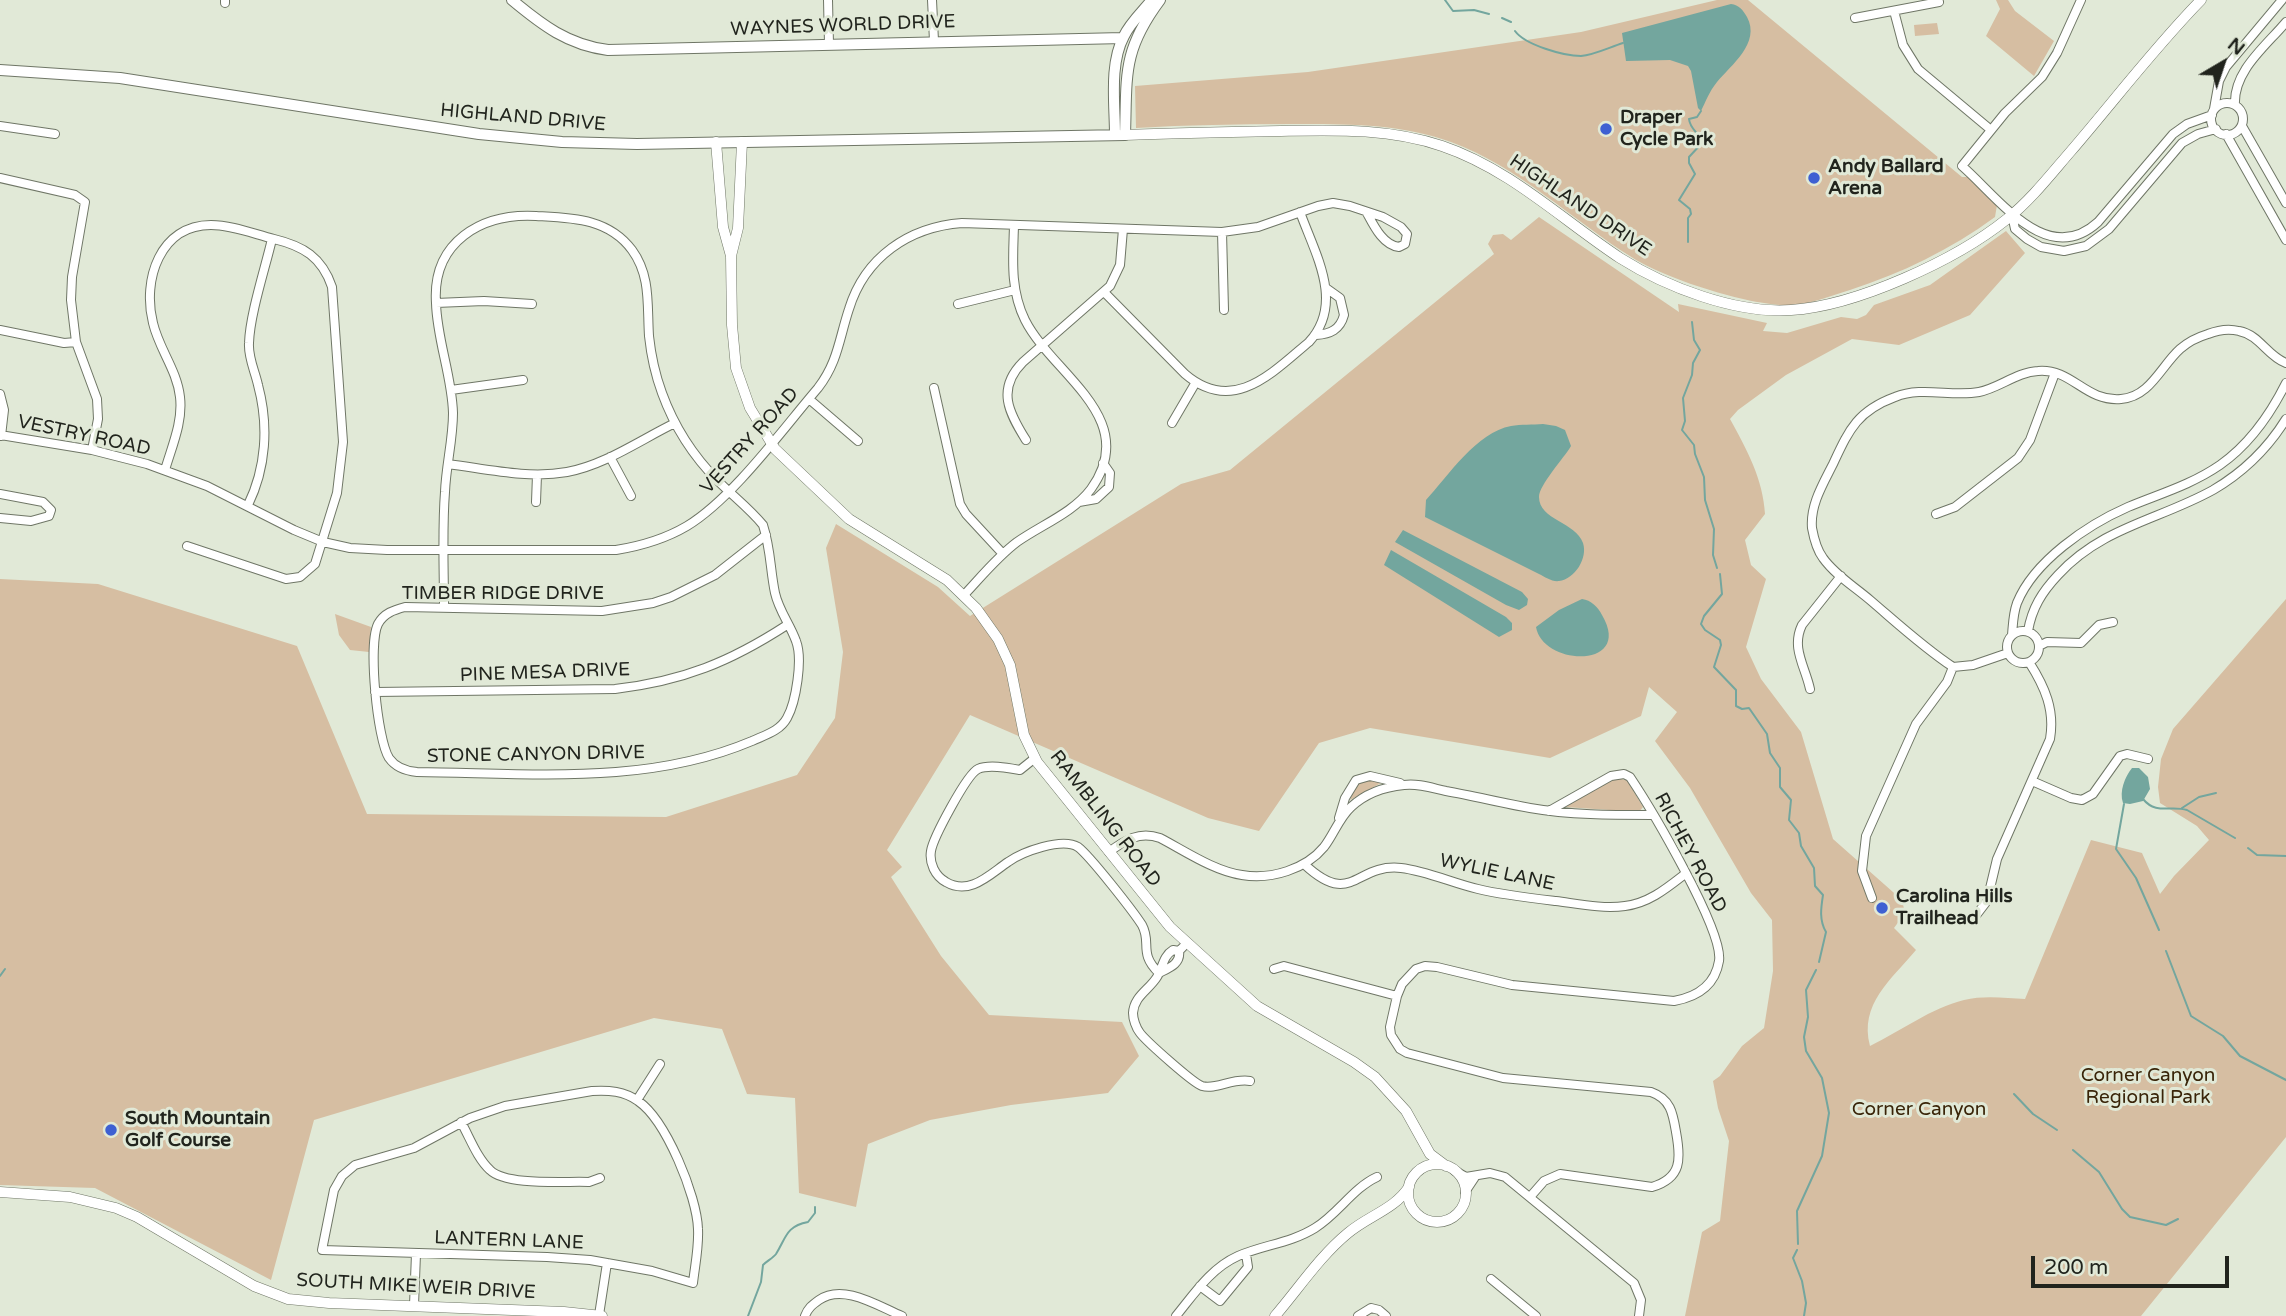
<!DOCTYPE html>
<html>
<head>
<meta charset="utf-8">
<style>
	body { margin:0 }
	#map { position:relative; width:2286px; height:1316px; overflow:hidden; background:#e1e9d7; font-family:"Varela Round",sans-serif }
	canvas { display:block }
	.north { position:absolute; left:2188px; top:28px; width:70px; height:70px; -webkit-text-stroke:5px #e1e9d7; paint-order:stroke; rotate:39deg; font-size:19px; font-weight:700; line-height:28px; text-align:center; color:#21241d }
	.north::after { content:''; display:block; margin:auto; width:24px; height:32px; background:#21241d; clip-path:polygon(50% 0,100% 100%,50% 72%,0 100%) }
	.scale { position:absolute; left:2031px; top:1256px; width:198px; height:32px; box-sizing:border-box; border:4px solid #21241d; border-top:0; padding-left:9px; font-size:21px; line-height:24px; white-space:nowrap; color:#21241d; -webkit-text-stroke:5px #e1e9d7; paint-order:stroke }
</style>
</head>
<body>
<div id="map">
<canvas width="2286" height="1316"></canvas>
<div class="north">N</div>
<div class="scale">200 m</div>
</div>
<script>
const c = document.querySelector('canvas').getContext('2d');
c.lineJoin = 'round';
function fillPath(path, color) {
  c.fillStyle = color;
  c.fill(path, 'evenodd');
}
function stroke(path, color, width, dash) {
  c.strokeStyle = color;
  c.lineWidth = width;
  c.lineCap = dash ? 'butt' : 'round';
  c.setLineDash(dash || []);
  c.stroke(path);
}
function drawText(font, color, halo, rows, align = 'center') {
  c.font = font + ' "Varela Round",sans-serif';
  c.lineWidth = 6;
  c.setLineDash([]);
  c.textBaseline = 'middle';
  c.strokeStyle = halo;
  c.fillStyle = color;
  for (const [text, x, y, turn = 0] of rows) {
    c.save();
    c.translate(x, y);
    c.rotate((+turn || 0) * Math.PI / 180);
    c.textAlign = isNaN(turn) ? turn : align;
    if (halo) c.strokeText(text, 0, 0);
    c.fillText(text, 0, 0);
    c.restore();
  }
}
fillPath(new Path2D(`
	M1717 0H1748L1962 177H1969L1997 205 1995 217C1950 250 1902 273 1850 290 1831 296 1813 303 1794 305 1755 308 1666 279 1633 258 1572 220 1519 167 1451 142 1398 123 1345 124 1289 124 1238 124 1187 125 1136 128L1135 86 1308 72 1581 32Z
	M1996 0H2008L2015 11 2054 41 2034 76 1986 36 2000 9Z
	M1937 23 1939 34 1915 36 1914 25Z
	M1539 217 1679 312 1678 304 1767 323 1763 331 1787 333 1841 317 1857 319 1866 315 1874 305 1930 285 2006 231 2025 253 1970 315 1899 345 1852 339 1786 375 1738 410 1730 419C1747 450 1763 479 1765 514L1745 540 1751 565 1766 579 1746 647 1761 679 1801 732 1833 839 1902 900 1905 913 1894 928 1916 950C1891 980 1859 1004 1870 1046 1901 1031 1931 1008 1964 1000 1984 995 2006 998 2025 999L2091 840 2142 853 2160 894 2174 876 2209 840 2197 826 2160 803 2158 787 2161 759 2173 729 2286 599V1137L2141 1316H1685L1702 1232 1720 1221 1729 1141 1718 1108 1713 1081 1720 1076 1742 1046 1764 1028 1773 971 1772 920 1751 893 1690 788 1655 741 1677 712 1649 687 1641 716 1550 758 1370 728 1319 743 1259 831 1208 818 970 715 887 850 902 867 891 877 941 956 989 1015 1122 1022 1139 1056 1108 1093 1011 1105 930 1120 868 1144 856 1207 799 1193 795 1098 747 1094 722 1029 654 1018 314 1120 271 1280 95 1188 0 1185V579L98 584 297 646 367 814 666 817 797 775 835 718 843 652 826 548 836 524 938 587 970 616 1181 484 1230 470 1494 254 1488 244 1493 235 1503 234 1511 240Z
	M335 614 371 627 369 652 350 650 339 635Z
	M1614 778 1627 780 1643 807 1639 812 1565 807Z
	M1367 779 1381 783 1350 800 1356 784Z`), '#d6bea2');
fillPath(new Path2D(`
	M1731 4C1739 5 1743 10 1747 17 1761 43 1731 65 1717 82 1709 92 1706 101 1701 111L1698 108 1691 71 1688 66 1670 60 1626 61 1622 33Z
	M1543 424 1556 426 1565 430 1571 446C1564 458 1539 485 1539 497 1539 520 1576 522 1583 543 1588 558 1575 579 1559 581 1552 582 1545 577 1539 574L1425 517 1426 500C1448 476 1477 432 1511 426 1521 424 1533 425 1543 424Z
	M1403 530 1522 592 1528 599 1527 605 1519 610 1506 605 1395 542Z
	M1391 550 1506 617 1512 623V630L1499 637 1384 565Z
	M1582 599C1591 600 1598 607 1602 615 1634 669 1543 667 1536 627L1559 610Z
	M2132 768H2139L2148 777 2150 789 2143 801 2130 804 2123 803C2119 791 2125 777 2132 768Z`), '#73a69e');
stroke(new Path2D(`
	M1445 0 1453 11 1474 10 1489 14
	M1502 18 1511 22
	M1515 31C1525 45 1564 56 1581 56 1594 55 1610 47 1623 43
	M1688 242V218L1691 214 1690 209 1679 200 1695 174 1689 163V157L1702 143C1701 134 1690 130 1689 119L1697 117 1701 111
	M1692 322 1694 340 1700 350 1693 363 1692 375 1683 398 1685 421 1682 430 1694 445 1695 454 1704 477 1705 500 1714 529 1713 555 1717 568
	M1720 574 1722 594 1704 616 1701 624 1705 630 1720 640 1721 645 1714 667 1736 690V706L1742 709 1749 708 1767 734 1770 753 1780 768V787L1791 800 1789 820 1799 833 1801 846 1814 868 1815 886 1823 895C1821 908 1819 920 1826 932L1819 962
	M2143 799C2156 815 2171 805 2187 810L2235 838
	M2124 804 2116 849 2136 878 2159 930
	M2182 808 2199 797 2216 793
	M2248 848 2257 855 2286 856
	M2166 951 2191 1016 2223 1036 2240 1056 2286 1080
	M0 976 5 969
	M2014 1094 2033 1114 2057 1130
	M2073 1150 2099 1172 2122 1209 2130 1217 2166 1225 2178 1219
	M1798 1244 1797 1211 1822 1156 1829 1113 1822 1078 1806 1051 1804 1037 1808 1017 1806 990 1816 970
	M1797 1250 1793 1258 1802 1281 1806 1303 1804 1316
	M748 1316 761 1282 763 1265C767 1261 773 1258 776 1254 786 1238 786 1226 808 1222L815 1213V1207`), '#73a69e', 2);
const minor = new Path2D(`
	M828 0 829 44
	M932 0 934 41
	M2081 0 2057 53 2042 77 2005 113 1962 166C1998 197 2047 269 2098 222L2173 134 2187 124 2212 115
	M225 3V0
	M1894 11 1903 45 1918 69 1991 130
	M1855 18 1939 2
	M2211 119a16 16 0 1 1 32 0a16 16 0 1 1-32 0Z
	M2235 105C2233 71 2266 46 2286 22
	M2214 109 2219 81 2226 67 2282 0
	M0 126 55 134
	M2242 126 2286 203
	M2226 134 2286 240
	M0 178 75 195 85 202 72 277 71 300 76 342 97 399 98 419 92 450
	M2012 215 2015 229 2027 239 2041 247 2064 251 2086 246 2109 229 2182 143 2198 134 2216 129
	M1222 232 1224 310
	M1104 292 1185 374C1233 415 1272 373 1309 342 1345 303 1315 254 1300 212
	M436 303 484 301 532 304
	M958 304 1015 290
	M0 330 64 343 76 342
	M1316 335C1330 334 1340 330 1344 315L1340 298 1326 288
	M934 388 960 504 966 514 1003 554
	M451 390 523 380
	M0 394 4 410 1 436
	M809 399 858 441
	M1172 423 1196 382
	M0 435 92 450 147 464 207 486 294 530 323 542 350 548 387 550H616C641 546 665 539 687 526 733 498 782 430 818 388 838 362 839 339 849 309 865 257 909 227 962 223L1222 232 1258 227 1318 206 1333 203 1350 206 1383 217 1401 227 1407 234 1405 244 1399 247C1383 245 1374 226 1367 213
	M1026 440C1009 413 996 389 1023 362L1110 286 1120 265 1123 229
	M610 457 631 496
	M448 464C487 469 528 479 567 472 605 465 640 440 675 423
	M165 470C172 446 183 422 180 397 177 370 159 349 153 323 142 280 160 225 211 225 232 225 254 234 274 239 303 246 322 257 332 287L343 442 337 493 315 564 300 577 286 579 187 546
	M0 494 43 502 51 510 49 516 31 521 0 518
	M536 502 537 475
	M1079 502 1096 499 1109 487 1110 473 1103 463
	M248 505C266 468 269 426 258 385 255 371 248 358 249 343 250 314 265 269 272 239
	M1936 514 1955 507 2018 458 2030 440 2055 373
	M964 595C981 577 997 557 1017 542 1041 525 1073 513 1091 489 1142 418 1052 374 1025 320 1010 290 1013 258 1014 226
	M444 608C444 569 442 530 445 492 446 465 453 440 453 413 452 376 437 340 436 303 432 242 481 213 536 216 572 218 608 218 632 250 651 276 647 305 649 336 651 355 655 374 662 393 674 426 693 456 718 481 733 496 750 509 763 525 771 550 770 569 775 593 779 611 790 624 796 641 803 659 796 702 787 718 780 731 765 735 752 741 646 786 530 773 417 772 406 771 396 768 389 758 377 739 368 644 378 624 384 613 394 610 405 607L602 611 653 603 671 597 715 575 766 535
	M2007 647a16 16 0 1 1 32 0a16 16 0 1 1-32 0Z
	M2028 631C2032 608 2042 592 2058 575 2102 527 2159 520 2213 490 2242 473 2268 448 2286 419
	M2012 635C2013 624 2013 614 2017 603 2034 561 2087 525 2128 507 2159 494 2191 485 2220 465 2250 444 2270 415 2286 383
	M2039 646 2047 642 2081 643 2099 625 2113 622
	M1953 667C1924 648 1897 623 1870 600 1855 587 1835 575 1823 558 1817 550 1814 539 1812 528 1810 505 1823 484 1833 464 1849 430 1857 411 1895 397 1922 386 1951 397 1979 392 1999 388 2017 372 2038 371 2072 368 2085 402 2121 399 2150 397 2161 366 2180 349 2188 342 2198 337 2208 334 2218 330 2228 328 2239 331 2260 335 2267 356 2286 363
	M1810 689C1805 666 1791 648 1802 625L1841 576
	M375 692 615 689C683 681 730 662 787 625
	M1035 758 1020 770C1009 768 989 764 978 769 967 774 933 838 931 851 929 863 935 876 946 882 970 896 990 874 1008 862 1022 852 1062 837 1078 847 1090 856 1133 911 1142 925 1152 943 1138 953 1159 973
	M2032 781 2071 798 2082 800 2093 794 2120 756 2127 754 2148 759
	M1339 818 1345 798 1356 780 1370 776 1400 783
	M1109 852C1125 840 1139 831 1160 838 1185 851 1214 871 1242 875 1271 880 1306 869 1324 847 1334 834 1339 818 1351 807 1366 793 1383 787 1404 785 1418 783 1432 788 1446 791 1474 796 1502 803 1530 808 1570 815 1611 815 1652 815
	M1304 864C1352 909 1355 863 1401 868 1427 871 1452 883 1478 889 1503 895 1530 898 1556 901 1579 904 1603 909 1625 906 1649 903 1667 888 1685 874
	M1872 898 1862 871 1866 836 1916 724 1947 682 1953 667 1973 665 2008 653
	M1974 918 1987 901 1997 859 2050 739C2055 710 2045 687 2029 662
	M1179 951 1173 950C1163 956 1163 967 1157 977 1149 990 1134 996 1133 1013 1133 1019 1136 1028 1140 1033 1147 1042 1193 1083 1202 1086 1216 1090 1232 1078 1250 1081
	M1274 969 1284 966 1397 996
	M1159 973C1169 968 1181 964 1179 951L1183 947
	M592 1091C609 1090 624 1091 638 1101 666 1120 697 1196 698 1229 699 1247 695 1265 693 1283L652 1271 590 1260 547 1257 322 1250 334 1190 342 1176 355 1165 414 1148 470 1118 505 1106Z
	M637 1100 660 1064
	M461 1122C470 1138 477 1158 490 1170 506 1186 565 1181 589 1182L600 1178
	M1455 1171 1466 1177 1490 1173 1505 1177 1634 1283 1641 1300 1639 1316
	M1465 1192 1475 1177
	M1530 1197 1544 1181 1560 1174 1652 1187C1682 1178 1681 1159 1676 1132 1673 1114 1671 1099 1651 1092L1503 1078 1407 1053 1400 1049 1391 1035 1390 1027 1397 996 1402 984 1416 969 1425 966 1437 967 1512 985 1674 1001C1696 997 1715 986 1719 961 1724 931 1650 807 1630 777L1624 774 1611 776 1549 811
	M1491 1279 1536 1316
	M1200 1286 1220 1301 1248 1267 1246 1254
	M414 1305 416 1254
	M599 1315 607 1263
	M805 1316C808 1308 812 1305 819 1300 843 1283 878 1306 902 1316
	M1176 1316C1194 1294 1211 1268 1238 1256 1263 1245 1291 1243 1315 1228 1338 1214 1353 1188 1377 1177
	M1358 1316 1371 1308 1379 1310 1386 1316`);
const tertiary = new Path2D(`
	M1125 135C1177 133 1229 132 1281 131 1335 130 1389 128 1442 146 1510 169 1561 219 1620 258 1666 287 1736 314 1791 310 1856 306 1956 260 2007 219 2031 200 2051 174 2071 151 2114 101 2155 47 2201 0
	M716 142 723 227 731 256
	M742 142 738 228 731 256 732 325 736 368 750 408 775 449 849 519 947 580 976 608 998 639 1010 665 1024 735 1037 762 1170 927 1257 1006 1354 1062 1375 1077 1406 1111 1430 1154 1446 1166
	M1408 1193a29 29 0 1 1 58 0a29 29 0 1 1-58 0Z
	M0 1192 70 1197 116 1208 137 1217 254 1286 288 1299 329 1303 564 1312 602 1316
	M1275 1316C1299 1288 1320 1256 1348 1233 1368 1216 1395 1209 1409 1187`);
const secondary = new Path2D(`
	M512 0C542 25 568 45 608 50L1123 38
	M0 70 120 78 479 134 562 142 637 144 1125 135C1127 75 1122 51 1160 0
	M1115 135C1115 104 1109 64 1124 36 1130 23 1142 12 1151 1`);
stroke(minor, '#6f7666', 10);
stroke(tertiary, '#6f7666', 11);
stroke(secondary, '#6f7666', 12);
stroke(minor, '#fff', 8);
stroke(tertiary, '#fff', 10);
stroke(secondary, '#fff', 10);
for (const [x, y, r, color] of [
	[1606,129,7,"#3e60d2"],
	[1814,178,7,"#3e60d2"],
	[1882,908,7,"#3e60d2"],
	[111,1130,7,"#3e60d2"]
]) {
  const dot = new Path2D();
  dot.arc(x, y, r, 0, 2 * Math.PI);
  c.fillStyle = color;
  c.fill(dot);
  stroke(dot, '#e1e9d7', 2.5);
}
drawText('19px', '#21241d', '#e1e9d7', [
	["WAYNES WORLD DRIVE",843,26,-2],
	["HIGHLAND DRIVE",523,118,5],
	["HIGHLAND DRIVE",1580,206,34],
	["VESTRY ROAD",84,436,12],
	["VESTRY ROAD",750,441,-48],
	["TIMBER RIDGE DRIVE",503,594],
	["PINE MESA DRIVE",545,673,-2],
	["STONE CANYON DRIVE",536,755,-1],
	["RAMBLING ROAD",1105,819,52],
	["RICHEY ROAD",1690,853,62],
	["WYLIE LANE",1497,873,12],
	["LANTERN LANE",509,1241,2],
	["SOUTH MIKE WEIR DRIVE",416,1287,3]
]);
drawText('bold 19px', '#21241d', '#e1e9d7', [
	["Draper",1620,118],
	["Cycle Park",1620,140],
	["Andy Ballard",1828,167],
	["Arena",1828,189],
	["Carolina Hills",1896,897],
	["Trailhead",1896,919],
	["South Mountain",125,1119],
	["Golf Course",125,1141]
], 'left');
drawText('19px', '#392408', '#e1e9d7', [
	["Corner Canyon",2148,1076],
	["Regional Park",2148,1098],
	["Corner Canyon",1919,1110]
]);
</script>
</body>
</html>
